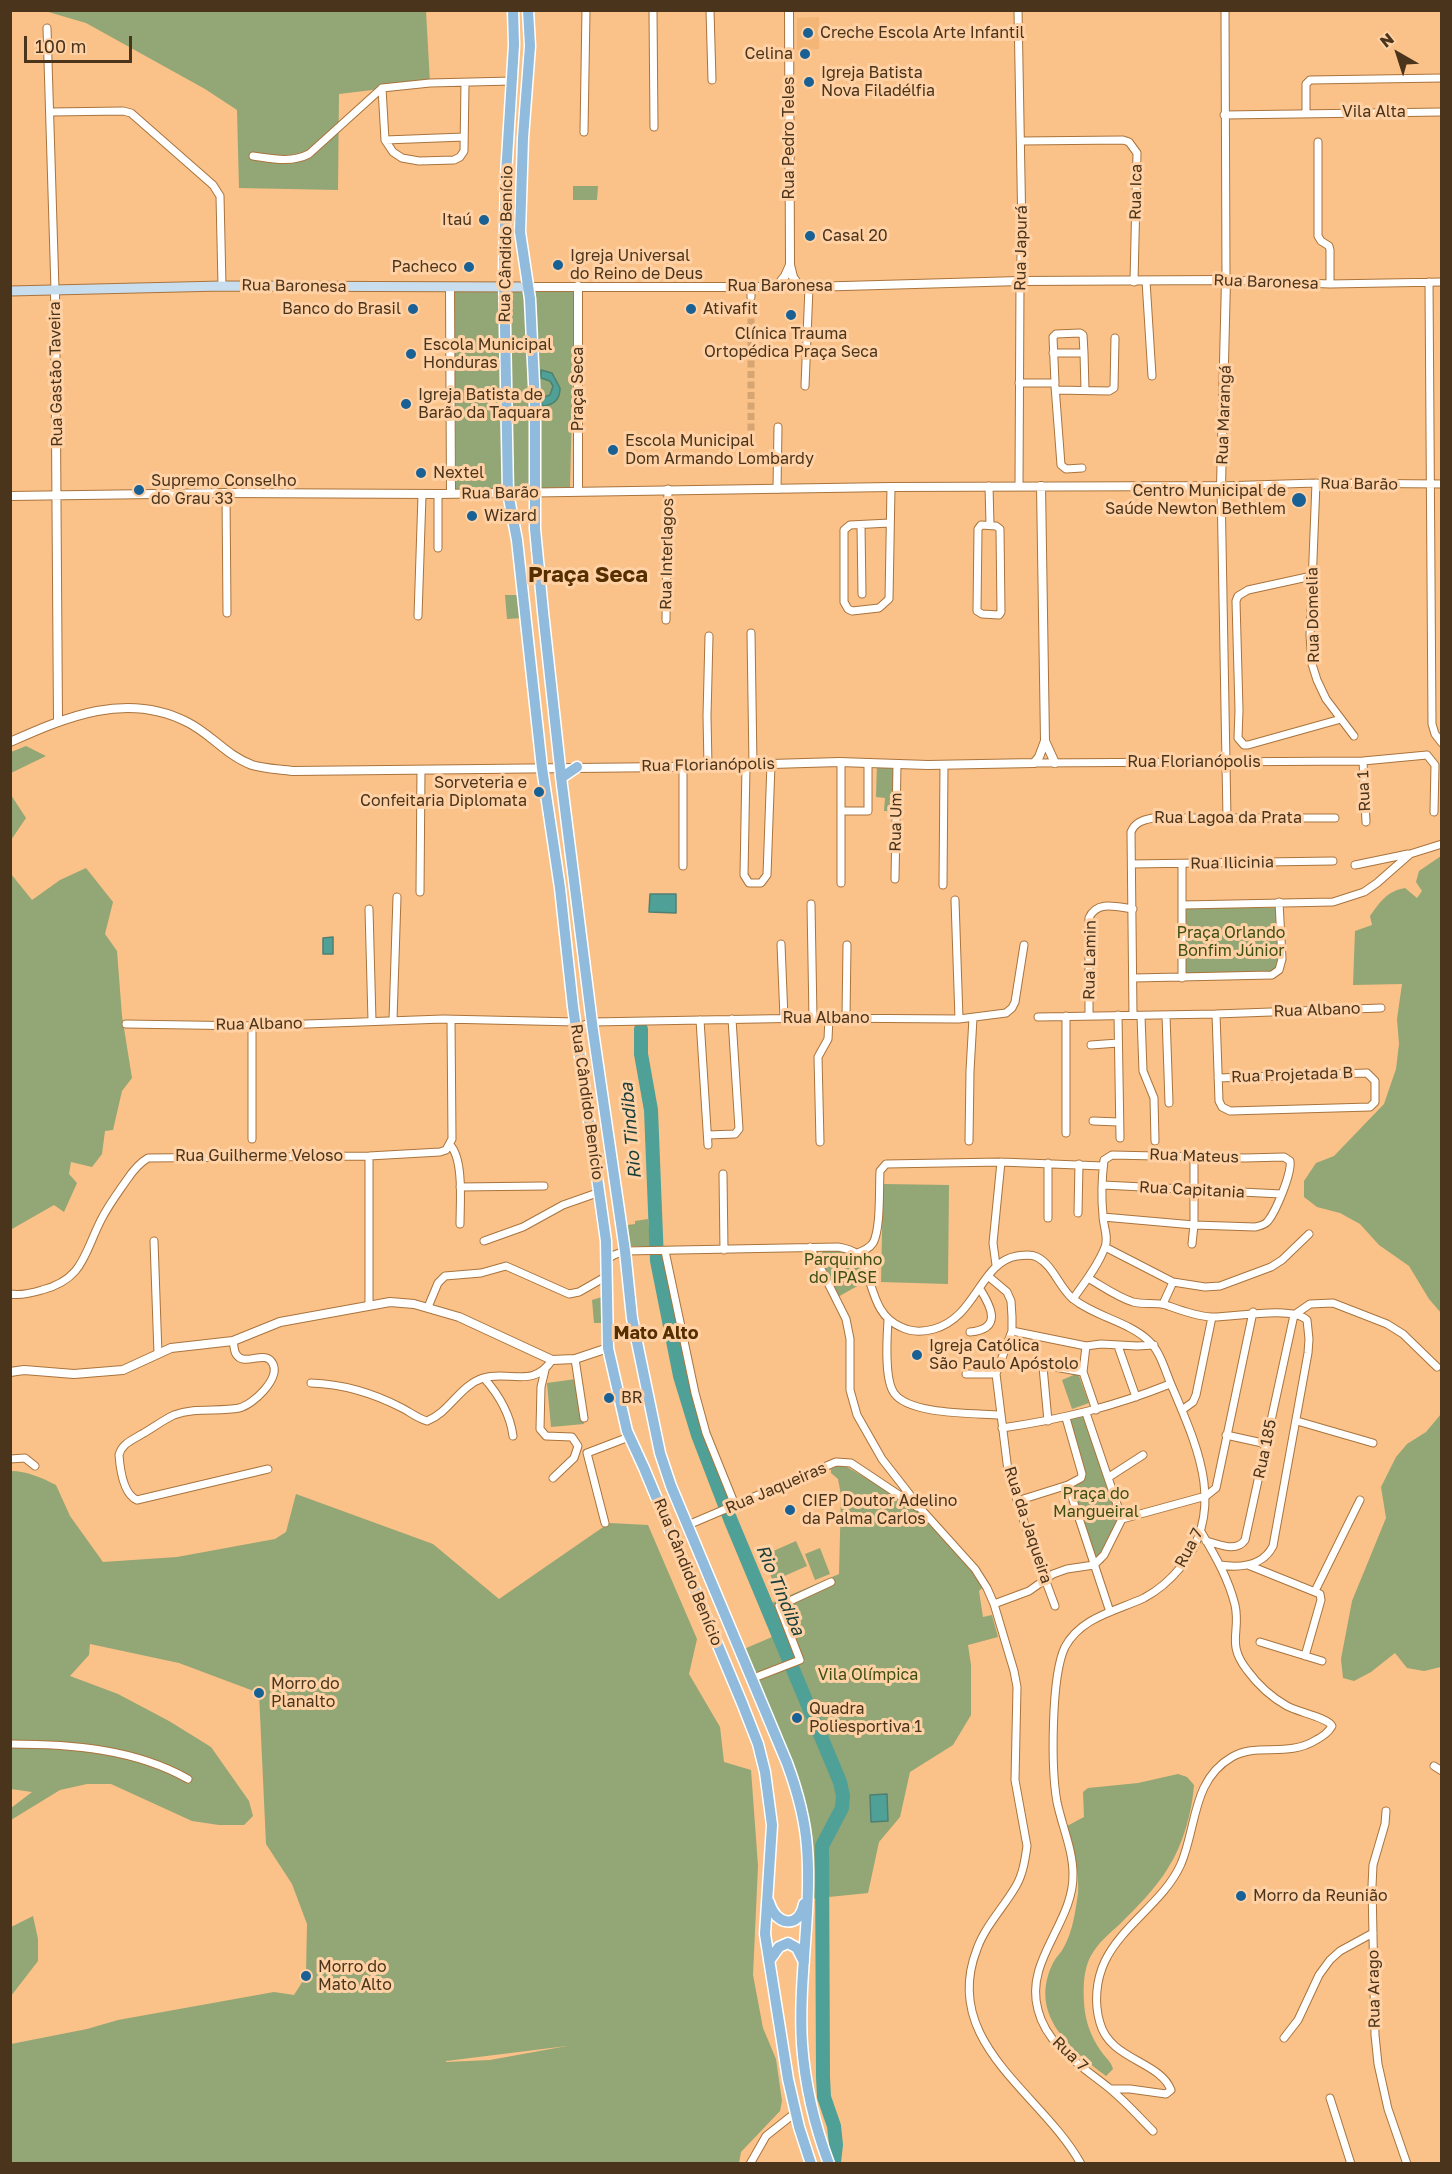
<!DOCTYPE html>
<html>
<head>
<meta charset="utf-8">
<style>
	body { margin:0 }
	#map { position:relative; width:1452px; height:2174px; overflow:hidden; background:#fac188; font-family:"Golos Text",sans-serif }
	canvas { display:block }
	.frame { position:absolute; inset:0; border:12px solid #4a341c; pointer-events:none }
	.north { position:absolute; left:1368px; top:24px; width:60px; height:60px; -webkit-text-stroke:4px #ffd1a4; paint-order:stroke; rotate:321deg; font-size:16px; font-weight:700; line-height:24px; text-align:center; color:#4a341c }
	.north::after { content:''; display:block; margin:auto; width:21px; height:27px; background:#4a341c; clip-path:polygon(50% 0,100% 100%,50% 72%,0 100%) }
	.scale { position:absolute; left:24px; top:36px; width:108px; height:27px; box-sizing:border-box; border:3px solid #4a341c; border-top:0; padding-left:8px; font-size:18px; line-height:21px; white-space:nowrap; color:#4a341c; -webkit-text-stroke:4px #ffd1a4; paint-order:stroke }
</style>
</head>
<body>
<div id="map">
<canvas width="1452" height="2174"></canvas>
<div class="frame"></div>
<div class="north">N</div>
<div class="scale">100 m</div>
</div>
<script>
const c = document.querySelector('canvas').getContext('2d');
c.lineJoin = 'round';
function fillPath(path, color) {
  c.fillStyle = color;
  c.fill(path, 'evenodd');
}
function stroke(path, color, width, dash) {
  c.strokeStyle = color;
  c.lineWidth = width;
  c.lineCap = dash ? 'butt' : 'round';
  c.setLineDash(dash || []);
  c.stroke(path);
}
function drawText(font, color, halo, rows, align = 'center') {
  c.font = font + ' "Golos Text",sans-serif';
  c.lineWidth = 6;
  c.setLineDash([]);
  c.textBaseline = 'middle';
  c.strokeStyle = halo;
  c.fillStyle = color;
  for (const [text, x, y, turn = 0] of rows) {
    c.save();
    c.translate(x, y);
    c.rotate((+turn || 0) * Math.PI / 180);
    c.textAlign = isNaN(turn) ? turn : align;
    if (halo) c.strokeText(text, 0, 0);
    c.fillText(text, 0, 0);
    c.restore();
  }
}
fillPath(new Path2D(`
	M819 17V49L797 50V18Z`), '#f4b677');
fillPath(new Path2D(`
	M45 11H426L430 83 339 94 338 190 239 188 237 110 205 89 86 23Z
	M573 186H598L597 200H573Z
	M575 290 570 487 456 492 454 292H514Z
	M505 595H519L522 618 507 619Z
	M26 746 46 756 11 773V752Z
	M877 764 895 765V811H884L885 798 876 797Z
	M11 795 26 818 11 840Z
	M1441 856V1313L1429 1299 1409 1266 1379 1245 1360 1224 1340 1213 1317 1207 1304 1197V1181L1316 1163 1334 1156 1384 1104 1396 1069 1399 1044 1397 1019 1402 984 1353 985 1355 931 1372 925 1370 916C1380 902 1387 891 1405 888L1417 898 1422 891 1416 882 1419 871Z
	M86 868 113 902 105 934 117 951 122 1016 132 1078 122 1091 113 1130 105 1131 102 1154 92 1167 71 1162 69 1174 77 1183 64 1212 54 1205 12 1229 11 1238V874L32 900 60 880Z
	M1183 908H1278L1280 963 1276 977 1182 978Z
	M883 1184 949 1185 948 1284 881 1282Z
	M648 1219 651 1247 628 1246 627 1225 635 1224V1221Z
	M841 1247 857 1253 867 1273 859 1278 861 1284 836 1298C828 1283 816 1267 823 1250Z
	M602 1297 603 1323H594L592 1300Z
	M1078 1373 1089 1403 1072 1409 1062 1380Z
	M576 1379 584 1424 551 1427 547 1383Z
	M1087 1414 1124 1521 1103 1563 1094 1565 1068 1485 1085 1479 1066 1420Z
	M1441 1414V1667L1424 1671 1407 1668 1395 1653 1371 1672 1354 1681 1343 1678 1341 1659 1352 1601 1386 1518 1381 1487 1396 1457 1407 1444 1426 1432Z
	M842 1464 924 1512 985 1585 979 1591 983 1617 992 1615 998 1637 968 1645 971 1665V1715L953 1745 910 1772 900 1817 879 1842 868 1893 809 1899 797 1784 771 1710 744 1649 772 1637 760 1608 839 1574 841 1495 838 1479 831 1473V1469Z
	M11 1471C27 1471 42 1478 56 1485L70 1516 103 1562 177 1557 275 1539 286 1532 296 1494 433 1544 499 1599 609 1523 648 1525 697 1639 689 1674 720 1727 724 1762 751 1770 758 1866 753 1975 763 2028 776 2059 782 2101 780 2111 741 2152 739 2163H11V2044L87 2029 118 2020 274 1992 294 1995 306 1976 307 1924 292 1884 266 1844 259 1693 179 1663 90 1644 89 1655 70 1676 118 1694 169 1721 211 1747 249 1801 253 1816 244 1825H219L192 1821 111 1784H87L60 1790 11 1820V1808L32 1792 11 1789ZM567 2046 490 2060 446 2062V2061Z
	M796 1541 807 1566 773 1581 762 1556Z
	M820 1548 830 1574 815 1580 805 1554Z
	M1178 1774 1187 1777 1194 1785C1192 1812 1183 1845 1168 1868 1156 1888 1137 1907 1120 1924 1110 1933 1099 1942 1092 1954 1082 1970 1083 1994 1085 2012 1087 2027 1094 2042 1103 2054 1108 2060 1111 2062 1113 2069L1106 2076C1069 2048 1028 2014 1053 1963 1056 1957 1061 1953 1064 1947 1073 1930 1075 1913 1078 1894 1079 1883 1077 1869 1075 1857 1073 1847 1066 1838 1067 1826L1084 1817 1083 1792 1088 1788 1138 1783Z
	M33 1916 38 1939V1961L11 1996V1927Z`), '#93a675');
const water = new Path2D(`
	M541 370 552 373 560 388C560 399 554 405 543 406H542L541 398 550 395 553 386 550 381 541 378Z
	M650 894H676V913L649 912Z
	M333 937V954H323V938Z
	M887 1794 888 1821 871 1822 870 1795Z`);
fillPath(water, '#4fa096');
stroke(water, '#4e8071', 1.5);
stroke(new Path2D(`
	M641 1029V1054L651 1110 657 1261 680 1376 698 1435 731 1521 840 1782 843 1796 842 1808 822 1846 823 2077 824 2097 834 2126 836 2145 834 2162`), '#4fa096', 14);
stroke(new Path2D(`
	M751 441V297`), '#d7a572', 7, [7, 3.5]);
const minor = new Path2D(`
	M653 10 654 127
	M710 10 712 80
	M1018 10 1022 234 1020 281 1019 486
	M1225 10 1226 280 1330 284 1442 282
	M47 28 55 290
	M382 88 385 140 393 152 402 158 419 161 454 160 460 157 464 151 465 83
	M51 112 123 111 131 113 213 185 220 196 222 286
	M1306 112V84L1310 80 1442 78
	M1224 115 1442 112
	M584 132 586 10
	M385 140 464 137
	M1021 141 1123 140 1129 142 1137 153 1134 282
	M1318 142V236L1321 241 1329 246 1330 250V284
	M253 156C274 159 291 163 309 154L382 88 430 83 512 81
	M1146 281 1152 376
	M1429 282 1432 724 1435 734 1442 743
	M751 297V286
	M1084 353 1085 390
	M1019 383H1055L1053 337 1056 334 1080 333 1083 335 1084 353H1053
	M805 386 809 287
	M1055 386 1061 465 1066 469 1082 468
	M1056 390 1109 391 1114 388 1115 338
	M1316 483 1310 635 1312 664 1317 680 1326 699 1354 736
	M989 486 990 525
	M777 489 778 427
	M226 493 227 613
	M438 494V548
	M890 523 850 525 844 530V602L848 609 852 611 879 608 889 599 891 487
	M861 525 862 594
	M981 525 996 526 1000 529 1001 612 999 615 982 614 977 611 978 529Z
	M1312 576 1248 590 1238 596 1236 601 1239 710 1238 738 1244 745H1248L1341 719
	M418 616 422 495
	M666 620 668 489
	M751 633 753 765
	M1363 761 1366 822
	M1034 763 1363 761 1427 755 1435 765 1434 812
	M708 766 707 716 709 636
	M746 766 744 875 749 883H761L767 875 771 764
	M683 767V866
	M841 811H868V764
	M1227 819 1221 486 1316 483 1442 484
	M1132 864 1333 861
	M1182 864V978
	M1355 865 1408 854
	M895 879 897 764
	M841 883V763
	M943 885 944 765
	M420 892 421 770
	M955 900 959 1019
	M811 904 813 1018
	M1183 905 1333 902 1364 892 1377 883 1410 854 1442 844
	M369 909 372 1021
	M781 944 784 1018
	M1134 978 1272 975 1279 970 1282 959 1279 902
	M1216 1014 1219 1101 1222 1107 1230 1111 1370 1107 1375 1102V1081L1367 1073 1218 1078
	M1089 1015V918C1097 900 1117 907 1133 909
	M1118 1015 1120 1138
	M1133 1015 1131 832C1135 822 1143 820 1153 818H1335
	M1166 1015 1169 1103
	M1141 1016 1143 1071 1154 1098 1155 1141
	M1038 1017 1216 1014 1381 1008
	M846 1018 847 945
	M393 1020 397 897
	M700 1020 708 1145
	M126 1024 252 1026 443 1019 576 1022
	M252 1026V1139
	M577 1034 584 1025 592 1022 813 1018 959 1019 1006 1013 1012 1008 1015 1002 1024 945
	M1091 1045 1118 1043
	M1093 1121 1119 1122
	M1066 1133V1016
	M708 1135 735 1134 739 1129 732 1019
	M969 1141 970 1071 973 1018
	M820 1142 818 1057 828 1039 829 1018
	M450 1145C464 1159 460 1204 460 1224
	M723 1174 724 1250
	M1103 1185 1281 1194
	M460 1187 544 1186
	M1078 1213 1079 1164
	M1048 1218V1163
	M154 1241 158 1354
	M484 1241 523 1227 563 1205 600 1192
	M1192 1244 1194 1225V1157
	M810 1247 846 1319 850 1339V1390L857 1415 882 1459 921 1509 975 1569 987 1588 994 1604 1014 1671 1017 1687 1015 1780 1027 1846C1025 1860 1023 1874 1016 1886 1004 1907 985 1926 977 1949 940 2043 1042 2093 1081 2164
	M1105 1247 1173 1282 1205 1287 1220 1286 1271 1267 1282 1260 1309 1234
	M665 1251 695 1393 706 1433 735 1505
	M857 1253C863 1251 869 1249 873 1243 881 1229 879 1188 880 1171L886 1164 1001 1162 1103 1166
	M607 1259 614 1255 625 1251 838 1247C844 1248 852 1250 857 1254 860 1257 862 1262 864 1266 874 1289 875 1316 901 1327 911 1332 923 1332 934 1329 977 1317 980 1262 1017 1256 1024 1255 1031 1254 1037 1257 1053 1265 1059 1287 1072 1298 1095 1317 1128 1321 1149 1341 1161 1352 1166 1374 1173 1389 1198 1448 1227 1511 1180 1568 1171 1579 1157 1591 1144 1598 1116 1611 1081 1617 1065 1647 1051 1676 1051 1769 1057 1802 1062 1826 1073 1850 1073 1874 1074 1923 1024 1960 1038 2010 1047 2046 1082 2066 1109 2088 1125 2101 1139 2117 1153 2131
	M996 1265 993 1243 1001 1162
	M988 1276 1007 1292 1011 1301 1012 1317V1331L996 1374 1008 1471 1024 1522 1055 1606
	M1088 1278C1102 1286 1117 1297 1133 1302 1144 1305 1155 1302 1166 1305 1180 1310 1195 1316 1211 1317 1231 1318 1291 1305 1307 1320L1309 1339 1308 1353 1273 1546C1263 1566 1240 1568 1220 1565
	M10 1294C21 1296 32 1293 42 1290 84 1279 84 1253 101 1220 108 1206 117 1194 126 1181 132 1172 139 1163 148 1158L369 1156 440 1152 446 1150 452 1139 451 1020
	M1073 1299C1084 1283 1098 1266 1105 1247 1109 1237 1103 1226 1103 1215 1101 1197 1102 1177 1104 1160L1112 1155 1245 1158 1284 1157 1290 1161C1292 1173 1276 1211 1268 1221 1265 1225 1260 1226 1255 1227L1194 1225 1103 1217
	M369 1304V1156
	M1163 1304 1173 1282
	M428 1307 438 1283 445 1276 481 1273 506 1266 569 1294 579 1292 607 1276
	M1294 1315 1310 1304 1333 1303 1387 1324 1403 1334 1437 1367
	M888 1320C887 1337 884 1379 894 1393 909 1415 974 1413 1000 1415
	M1012 1331 1086 1346 1101 1344 1137 1346 1154 1345
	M970 1332C1002 1329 992 1308 980 1289
	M233 1341C234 1345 234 1351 236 1354 244 1368 266 1348 273 1364 280 1379 253 1405 239 1408 218 1412 195 1407 174 1415 163 1420 153 1428 142 1434 133 1440 122 1443 119 1455 120 1468 123 1494 137 1500L268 1469
	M1086 1346 1083 1372 1096 1410
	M1118 1346 1136 1397
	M575 1359 584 1418
	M545 1370 541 1387 540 1429 546 1436 572 1437 578 1446 574 1458 553 1478
	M966 1374H996
	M484 1378C499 1395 510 1413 513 1436
	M311 1383C343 1384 373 1393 402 1408 410 1412 417 1418 427 1421 450 1412 459 1386 483 1378 509 1370 533 1389 552 1360
	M1182 1410 1193 1402 1196 1395 1212 1317
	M1048 1421 1043 1367 1049 1366 1083 1372
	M1297 1421 1373 1443
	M1002 1428C1063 1419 1113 1407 1170 1384
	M1226 1435 1267 1444
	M10 1459 25 1458 35 1466
	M1109 1477 1143 1455
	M1068 1485 1110 1612
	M1017 1501 1068 1485 1081 1478 1082 1474 1066 1418
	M1122 1519 1206 1496 1216 1488 1253 1312
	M605 1523 587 1453 629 1437
	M688 1525 836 1462 851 1463 917 1507
	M1206 1541C1219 1544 1236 1553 1245 1540L1294 1315
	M1248 1565 1320 1594 1321 1600 1305 1656
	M1315 1591 1360 1500
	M994 1604 1029 1591 1053 1574 1067 1569 1094 1565 1104 1555 1122 1519 1086 1413
	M1260 1642 1322 1661
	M751 1679 800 1660 779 1606 831 1582
	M10 1744C71 1744 135 1749 188 1779
	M1434 1766 1442 1771
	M1386 1811 1385 1824 1373 1865 1372 1886 1375 2035 1378 2064 1388 2109 1407 2164
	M1284 2038 1298 2020 1319 1975 1330 1960 1340 1951 1373 1933
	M1111 2089H1130L1166 2094 1171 2090C1160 2061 1110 2060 1100 2023 1094 2003 1096 1980 1105 1961 1123 1924 1164 1902 1181 1864 1197 1826 1192 1780 1232 1757 1257 1742 1287 1758 1316 1740 1323 1736 1328 1733 1332 1726 1328 1718 1298 1712 1287 1706 1271 1697 1258 1685 1247 1670 1226 1643 1241 1632 1235 1605 1228 1577 1214 1554 1200 1530
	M1330 2098 1351 2164
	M750 2164 766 2136 795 2113`);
const tertiary = new Path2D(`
	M789 10 790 265 793 277 799 286
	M777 286 785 276 790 265
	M450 288 451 494
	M55 290 58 721
	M578 492V286
	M10 496 226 493 438 494 891 487 1221 486 1226 280 1020 281 809 287H528
	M1045 741 1055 763
	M10 742C66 717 127 691 187 722 210 733 227 756 252 765 265 769 279 769 293 771L670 767 839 762 928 765 1034 763 1039 757 1045 741 1041 486
	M10 1372 24 1370 74 1374 123 1370 171 1348 233 1341 280 1322 390 1302 414 1304 459 1317 552 1360 575 1359 608 1348`);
const secondary = new Path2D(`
	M10 291 222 286 528 287`);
const primary = new Path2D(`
	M513 10 514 45 506 175 504 271 508 493 517 540 542 768 560 888 573 1007 606 1241 608 1348 627 1431 644 1468 742 1703 758 1744 765 1772 772 1825 765 1934 788 2079 799 2127 811 2164
	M528 10 530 46 523 138 520 232 530 299 535 405V529L543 612 562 785 593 1031 625 1251 632 1318 660 1453 671 1486 787 1763C797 1790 805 1819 807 1847 812 1913 798 1978 802 2044 805 2086 814 2124 829 2164
	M561 778 577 767
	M769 1902C775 1925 799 1930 804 1904
	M769 1961 779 1947 788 1943 797 1948 804 1962`);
stroke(minor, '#a9743d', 9);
stroke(tertiary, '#a9743d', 10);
stroke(secondary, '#a9743d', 11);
stroke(primary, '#fff', 13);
stroke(minor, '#fff', 7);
stroke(tertiary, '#fff', 8);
stroke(secondary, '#c8ddee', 9);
stroke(primary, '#91bbdc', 10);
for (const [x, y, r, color] of [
	[808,33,6,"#196195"],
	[805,54,6,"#196195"],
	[809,82,6,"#196195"],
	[484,220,6,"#196195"],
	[810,236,6,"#196195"],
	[558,265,6,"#196195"],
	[469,267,6,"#196195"],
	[413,309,6,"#196195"],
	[691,309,6,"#196195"],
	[791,315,6,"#196195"],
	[411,354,6,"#196195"],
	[406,404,6,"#196195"],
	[613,450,6,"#196195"],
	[421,473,6,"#196195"],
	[139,490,6,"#196195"],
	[1299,500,8,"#196195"],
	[472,516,6,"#196195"],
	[539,792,6,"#196195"],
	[917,1355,6,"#196195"],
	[609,1398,6,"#196195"],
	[790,1510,6,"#196195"],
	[259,1693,6,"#196195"],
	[797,1718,6,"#196195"],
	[1241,1896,6,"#196195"],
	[306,1976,6,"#196195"]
]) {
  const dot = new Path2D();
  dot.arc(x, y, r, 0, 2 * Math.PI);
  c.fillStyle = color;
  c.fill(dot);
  stroke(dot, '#ffd1a4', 2);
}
drawText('16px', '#4a341c', '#ffd1a4', [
	["Creche Escola Arte Infantil",820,33],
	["Celina",793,54,"right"],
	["Igreja Batista",821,73],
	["Nova Filadélfia",821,91],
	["Itaú",472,220,"right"],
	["Casal 20",822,236],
	["Igreja Universal",570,256],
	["do Reino de Deus",570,274],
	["Pacheco",457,267,"right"],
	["Banco do Brasil",401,309,"right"],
	["Ativafit",703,309],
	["Clínica Trauma",791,334,"center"],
	["Ortopédica Praça Seca",791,352,"center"],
	["Escola Municipal",423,345],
	["Honduras",423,363],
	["Igreja Batista de",418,395],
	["Barão da Taquara",418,413],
	["Escola Municipal",625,441],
	["Dom Armando Lombardy",625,459],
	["Nextel",433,473],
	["Supremo Conselho",151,481],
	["do Grau 33",151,499],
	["Centro Municipal de",1286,491,"right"],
	["Saúde Newton Bethlem",1286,509,"right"],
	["Wizard",484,516],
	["Sorveteria e",527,783,"right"],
	["Confeitaria Diplomata",527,801,"right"],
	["Igreja Católica",929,1346],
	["São Paulo Apóstolo",929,1364],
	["BR",621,1398],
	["CIEP Doutor Adelino",802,1501],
	["da Palma Carlos",802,1519],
	["Morro do",271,1684],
	["Planalto",271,1702],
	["Quadra",809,1709],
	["Poliesportiva 1",809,1727],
	["Morro da Reunião",1253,1896],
	["Morro do",318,1967],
	["Mato Alto",318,1985]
], 'left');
drawText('16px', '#4a341c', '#ffd1a4', [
	["Vila Alta",1374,112],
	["Rua Pedro Teles",789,138,-90],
	["Rua Ica",1136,192,-89],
	["Rua Cândido Benício",506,244,-89],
	["Rua Japurá",1021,248,-89],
	["Rua Baronesa",1266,282,2],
	["Rua Baronesa",294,286,1],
	["Rua Baronesa",780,286],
	["Rua Gastão Taveira",56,374,-91],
	["Praça Seca",578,389,-90],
	["Rua Marangá",1224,415,-88],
	["Rua Barão",1359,484,1],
	["Rua Barão",500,493,-1],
	["Rua Interlagos",667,554,-89],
	["Rua Domelia",1313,615,-91],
	["Rua Florianópolis",1194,762],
	["Rua Florianópolis",708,765,-1],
	["Rua 1",1364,791,-93],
	["Rua Lagoa da Prata",1228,818],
	["Rua Um",896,822,-89],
	["Rua Ilicinia",1232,863,-1],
	["Rua Lamin",1090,960,-89],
	["Rua Albano",1317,1010,-2],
	["Rua Albano",826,1018],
	["Rua Albano",259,1024,-1],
	["Rua Projetada B",1292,1075,-2],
	["Rua Cândido Benício",587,1102,82],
	["Rua Guilherme Veloso",259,1156],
	["Rua Mateus",1194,1156,2],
	["Rua Capitania",1192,1190,3],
	["Rua 185",1265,1449,-78],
	["Rua Jaqueiras",776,1488,-23],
	["Rua da Jaqueira",1028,1525,72],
	["Rua 7",1189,1548,-62],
	["Rua Cândido Benício",688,1572,68],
	["Rua Arago",1374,1989,-91],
	["Rua 7",1070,2054,44]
]);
drawText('16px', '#3d5012', '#ffd1a4', [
	["Praça Orlando",1231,933],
	["Bonfim Júnior",1231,951],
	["Parquinho",843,1260],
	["do IPASE",843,1278],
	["Praça do",1096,1494],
	["Mangueiral",1096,1512],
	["Vila Olímpica",868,1675]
]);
drawText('italic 18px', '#183e3a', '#ffd1a4', [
	["Rio Tindiba",631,1131,-95],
	["Rio Tindiba",780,1590,67]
]);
drawText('bold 18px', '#552f00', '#ffd1a4', [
	["Mato Alto",656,1333]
]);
drawText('bold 22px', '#552f00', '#ffd1a4', [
	["Praça Seca",588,575]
]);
</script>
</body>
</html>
